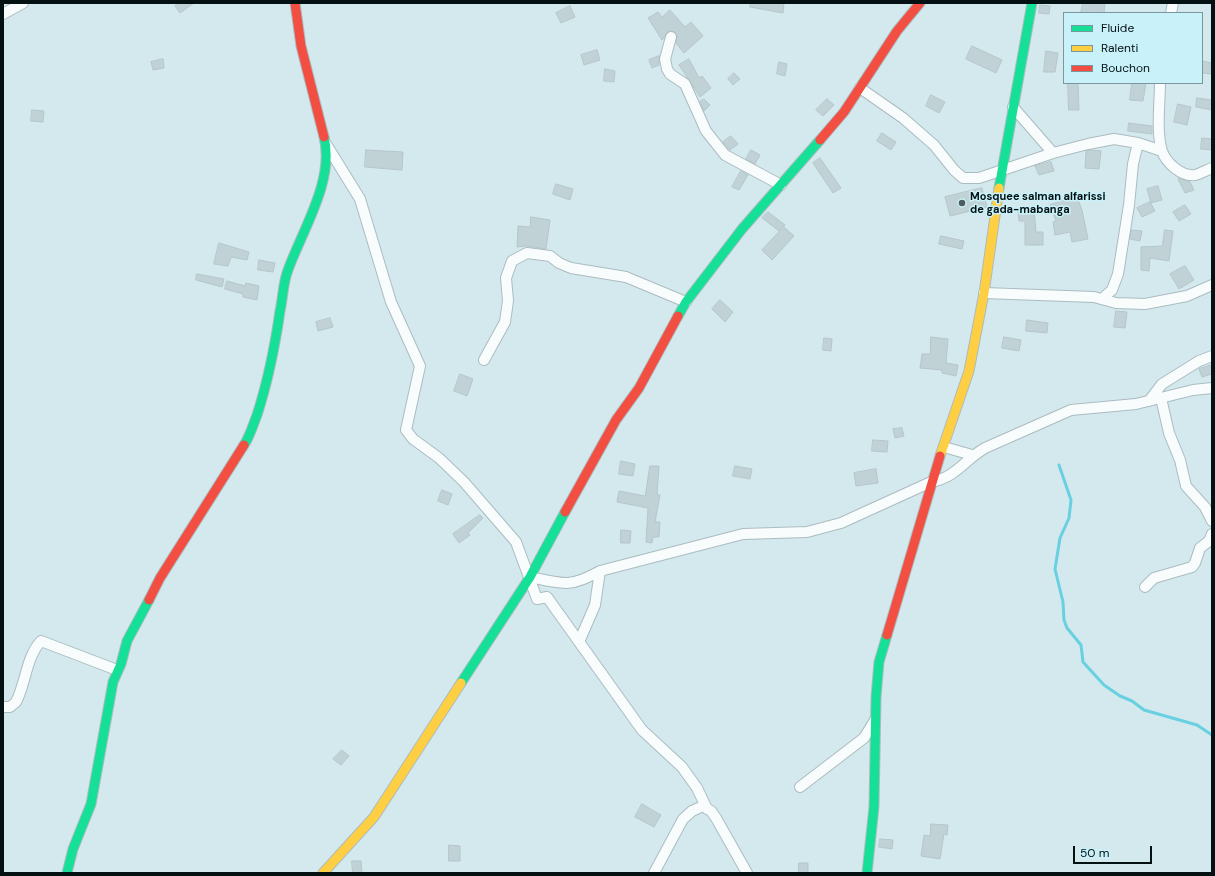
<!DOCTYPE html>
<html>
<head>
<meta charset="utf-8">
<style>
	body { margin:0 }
	#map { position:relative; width:1215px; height:876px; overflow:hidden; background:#d3e9ee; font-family:"DM Sans",sans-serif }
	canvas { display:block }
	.frame { position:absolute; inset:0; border:4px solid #031113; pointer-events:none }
	.legend { position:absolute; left:1063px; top:12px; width:140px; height:72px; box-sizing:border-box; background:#c8f1f9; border:1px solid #79979d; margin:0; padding:5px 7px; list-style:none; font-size:12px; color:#031113 }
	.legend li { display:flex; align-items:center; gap:8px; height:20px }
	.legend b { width:20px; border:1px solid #79979d }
	.scale { position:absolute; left:1073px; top:846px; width:79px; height:18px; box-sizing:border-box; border:2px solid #031113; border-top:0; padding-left:5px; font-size:12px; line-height:14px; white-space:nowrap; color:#031113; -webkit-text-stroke:3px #c8f1f9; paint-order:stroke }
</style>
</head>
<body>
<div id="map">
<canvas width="1215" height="876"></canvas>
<div class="frame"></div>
<ul class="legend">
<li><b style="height:5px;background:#16e098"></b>Fluide</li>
<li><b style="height:5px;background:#ffcf43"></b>Ralenti</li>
<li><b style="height:5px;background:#f24e42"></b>Bouchon</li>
</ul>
<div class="scale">50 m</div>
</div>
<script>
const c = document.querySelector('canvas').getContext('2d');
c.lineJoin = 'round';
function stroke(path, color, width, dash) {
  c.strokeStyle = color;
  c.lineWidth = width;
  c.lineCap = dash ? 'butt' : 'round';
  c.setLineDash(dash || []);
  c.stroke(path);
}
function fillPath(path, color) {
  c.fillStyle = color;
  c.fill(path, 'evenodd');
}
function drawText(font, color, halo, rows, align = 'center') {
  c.font = font + ' "DM Sans",sans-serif';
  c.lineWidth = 3;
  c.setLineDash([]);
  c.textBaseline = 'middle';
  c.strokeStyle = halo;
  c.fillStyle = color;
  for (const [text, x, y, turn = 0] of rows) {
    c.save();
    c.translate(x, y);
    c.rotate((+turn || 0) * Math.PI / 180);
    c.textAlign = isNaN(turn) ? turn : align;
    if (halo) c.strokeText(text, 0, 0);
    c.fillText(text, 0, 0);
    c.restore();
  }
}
stroke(new Path2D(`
	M1059 465 1071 500 1069 518 1060 538 1055 569 1063 602 1064 620 1067 628 1081 645 1083 662 1104 685 1120 696 1132 701 1144 710 1197 725 1212 735`), '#68d0e0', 3);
const building = new Path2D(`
	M179 3H194L180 13 175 6Z
	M751 3H784L783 13 750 7Z
	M1083 3H1105L1104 13H1081Z
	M1040 5 1050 6 1049 14 1039 13Z
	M570 6 575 17 561 23 556 13Z
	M670 10 685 27 691 22 703 36 684 53 676 43 677 36 675 32 669 31 662 40 648 18 658 12 662 17Z
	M972 46 1002 60 996 73 966 59Z
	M597 50 600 60 584 65 581 55Z
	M1046 51 1058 53 1055 72H1044Z
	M659 56V65L652 68 649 60Z
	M163 59 164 68 153 70 151 62Z
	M689 59 699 78 702 76 711 88 700 97 679 65Z
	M1202 61 1212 63V74L1202 73Z
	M779 62 787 64 785 76 777 74Z
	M605 69 615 71 614 82 604 81Z
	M734 73 740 79 733 85 728 79Z
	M1068 83H1078L1079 110H1069Z
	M1132 83H1146L1143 101 1130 100Z
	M931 95 945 102 939 113 926 106Z
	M1197 98 1212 100V110L1196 107Z
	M704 99 710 105 704 111 700 102Z
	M827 99 834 105 823 116 816 110Z
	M1178 104 1191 107 1187 125 1174 122Z
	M32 110 44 111 43 122 31 121Z
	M1129 123 1152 126V134L1128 131Z
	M882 133 896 142 891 150 877 141Z
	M731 136 738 144 730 150 723 142Z
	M1202 138 1212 139V150L1201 149Z
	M366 150 403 152 402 170 365 167Z
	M751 150 760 155 755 164 746 159Z
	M1091 150 1101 151 1099 169 1085 168 1086 151Z
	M820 158 841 188 833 193 813 163Z
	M1051 162 1054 171 1039 175 1035 166Z
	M741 171 748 175 739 190 732 187Z
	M1179 178 1190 182 1194 190 1185 193 1178 179Z
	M556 184 573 189 570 200 553 194Z
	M1158 186 1162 200 1151 203 1147 189Z
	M982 188 987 207 950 216 945 197Z
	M1077 197 1082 210 1088 239 1072 242 1070 232 1055 235 1053 222 1056 221 1050 205Z
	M1150 202 1155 211 1142 217 1137 208Z
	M1185 205 1191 214 1179 221 1173 212Z
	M1034 208 1036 232H1043V245H1025V221H1019L1018 210Z
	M768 212 785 225 779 231 762 218Z
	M531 217 550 220 546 249 527 246 517 247 518 226 530 227Z
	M784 227 794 236 772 260 762 250Z
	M1132 230 1142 231 1140 241 1130 239Z
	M1165 230 1173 231 1169 261 1150 258 1149 271 1141 270V247L1162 246Z
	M941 236 964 241 962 249 939 244Z
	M219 243 249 252 247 260 231 257 228 266 214 264Z
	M259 260 275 263 273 272 258 270Z
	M1185 266 1194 280 1179 289 1170 274Z
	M197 274 224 279 222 287 196 280Z
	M227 281 245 286 246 283 259 286 257 300 243 297V294L225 289Z
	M720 300 733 312 725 322 712 309Z
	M1116 311 1127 312 1125 328 1114 327Z
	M330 318 333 327 318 331 316 322Z
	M1027 320 1048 323 1047 333 1026 331Z
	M931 337 948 339 946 363 958 365 956 376 942 373V370L920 368 922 354H930Z
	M1004 337 1021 340 1019 351 1002 348Z
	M824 338 832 339 831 351 823 350Z
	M1212 365V374L1202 377 1199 369Z
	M460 374 473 379 467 396 454 391Z
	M902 428 904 436 895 438 893 429Z
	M873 440 888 441 887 452 872 451Z
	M621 461 635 464 633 476 619 474Z
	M650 466H659L657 495H660L655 522H660L659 537H653L652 543 646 542 648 508 617 502 619 491 645 496Z
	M735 466 752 469 750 479 733 476Z
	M876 469 878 483 856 486 854 473Z
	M442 490 452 494 448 505 438 501Z
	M480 515 483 518 468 533 470 535 459 543 453 534Z
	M621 530 631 531 630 543H621Z
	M342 750 349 756 341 765 333 759Z
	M642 804 661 815 654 827 635 817Z
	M931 824 948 825 947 835 944 834 940 859 921 856 924 835 930 836Z
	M880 839 893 840 892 849 879 847Z
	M449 845 460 846V861H449Z
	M352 861H361L362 873H353Z
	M799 863H808V873H799Z`);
fillPath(building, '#c1d2d6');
stroke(building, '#b5c6ca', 1);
const street = new Path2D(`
	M1171 13 1173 3
	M3 14 23 3
	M671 37 665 59 667 69 670 74 685 84 706 131 725 155 781 185
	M1160 83C1160 102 1156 133 1162 151 1166 163 1182 177 1195 175 1200 174 1207 170 1212 168
	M860 88 903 118 934 145 954 170 963 178H979L1053 153 1088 144 1114 139 1138 143 1162 151
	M1013 107 1053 153
	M326 144 360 199 391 302 420 366 406 430 413 439 439 458 464 482 516 542 537 599 547 597 642 730 682 767 697 788 707 809
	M984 293 1094 297 1116 303 1145 304 1187 296 1212 285
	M1102 299 1112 290 1118 274 1129 205 1133 164 1138 143
	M484 360 505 322 508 301 506 278 512 261 527 253 550 256 559 263 571 268 626 277 686 302
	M1161 398 1169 433 1180 460 1186 486 1205 507 1212 521
	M1149 401 1162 384 1199 361 1212 356
	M944 447 972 455
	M530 577C562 584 570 588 600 571L743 534 807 532 841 523 931 482C957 477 963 461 985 448L1071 410 1136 404 1193 390 1212 388
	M1145 587 1154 578 1192 567 1195 563 1200 548 1209 541 1212 534
	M579 642 595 605 600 571
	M3 707H10L16 702C26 683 26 657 41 641L117 670
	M800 787 864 738 875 720
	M654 873 683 819 692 811 703 806 711 811 716 818 747 873`);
const fast = new Path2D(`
	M999 188 1032 3
	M678 316 686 302 742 229 820 140
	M244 445C250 436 253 425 257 415 268 381 275 346 280 311 283 298 283 282 288 270 302 231 335 180 324 137
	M461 683 530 577 565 512
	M67 873 73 849 91 804 113 682 121 664 127 641 149 600
	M867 873 874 807 876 697 879 662 887 635`);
const slow = new Path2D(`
	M940 456 969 371 984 293 999 188
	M323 873 374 817 461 683`);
const jam = new Path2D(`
	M295 3 301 46 324 137
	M820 140 844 112 897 31 920 3
	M565 512 616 420 639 388 678 316
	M149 600 160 578 244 445
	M887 635 940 456`);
stroke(street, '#abbcc0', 12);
stroke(fast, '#abbcc0', 11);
stroke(slow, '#abbcc0', 11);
stroke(jam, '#abbcc0', 11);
stroke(street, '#f8fcfc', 10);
stroke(fast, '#16e098', 9);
stroke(slow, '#ffcf43', 9);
stroke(jam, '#f24e42', 9);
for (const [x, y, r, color] of [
	[962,203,4,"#4c5d60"]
]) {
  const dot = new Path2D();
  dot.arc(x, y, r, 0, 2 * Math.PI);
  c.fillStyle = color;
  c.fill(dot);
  stroke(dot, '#c8f1f9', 1.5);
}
drawText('bold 11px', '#031113', '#c8f1f9', [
	["Mosquee salman alfarissi",970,197],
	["de gada-mabanga",970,210]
], 'left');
</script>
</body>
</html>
